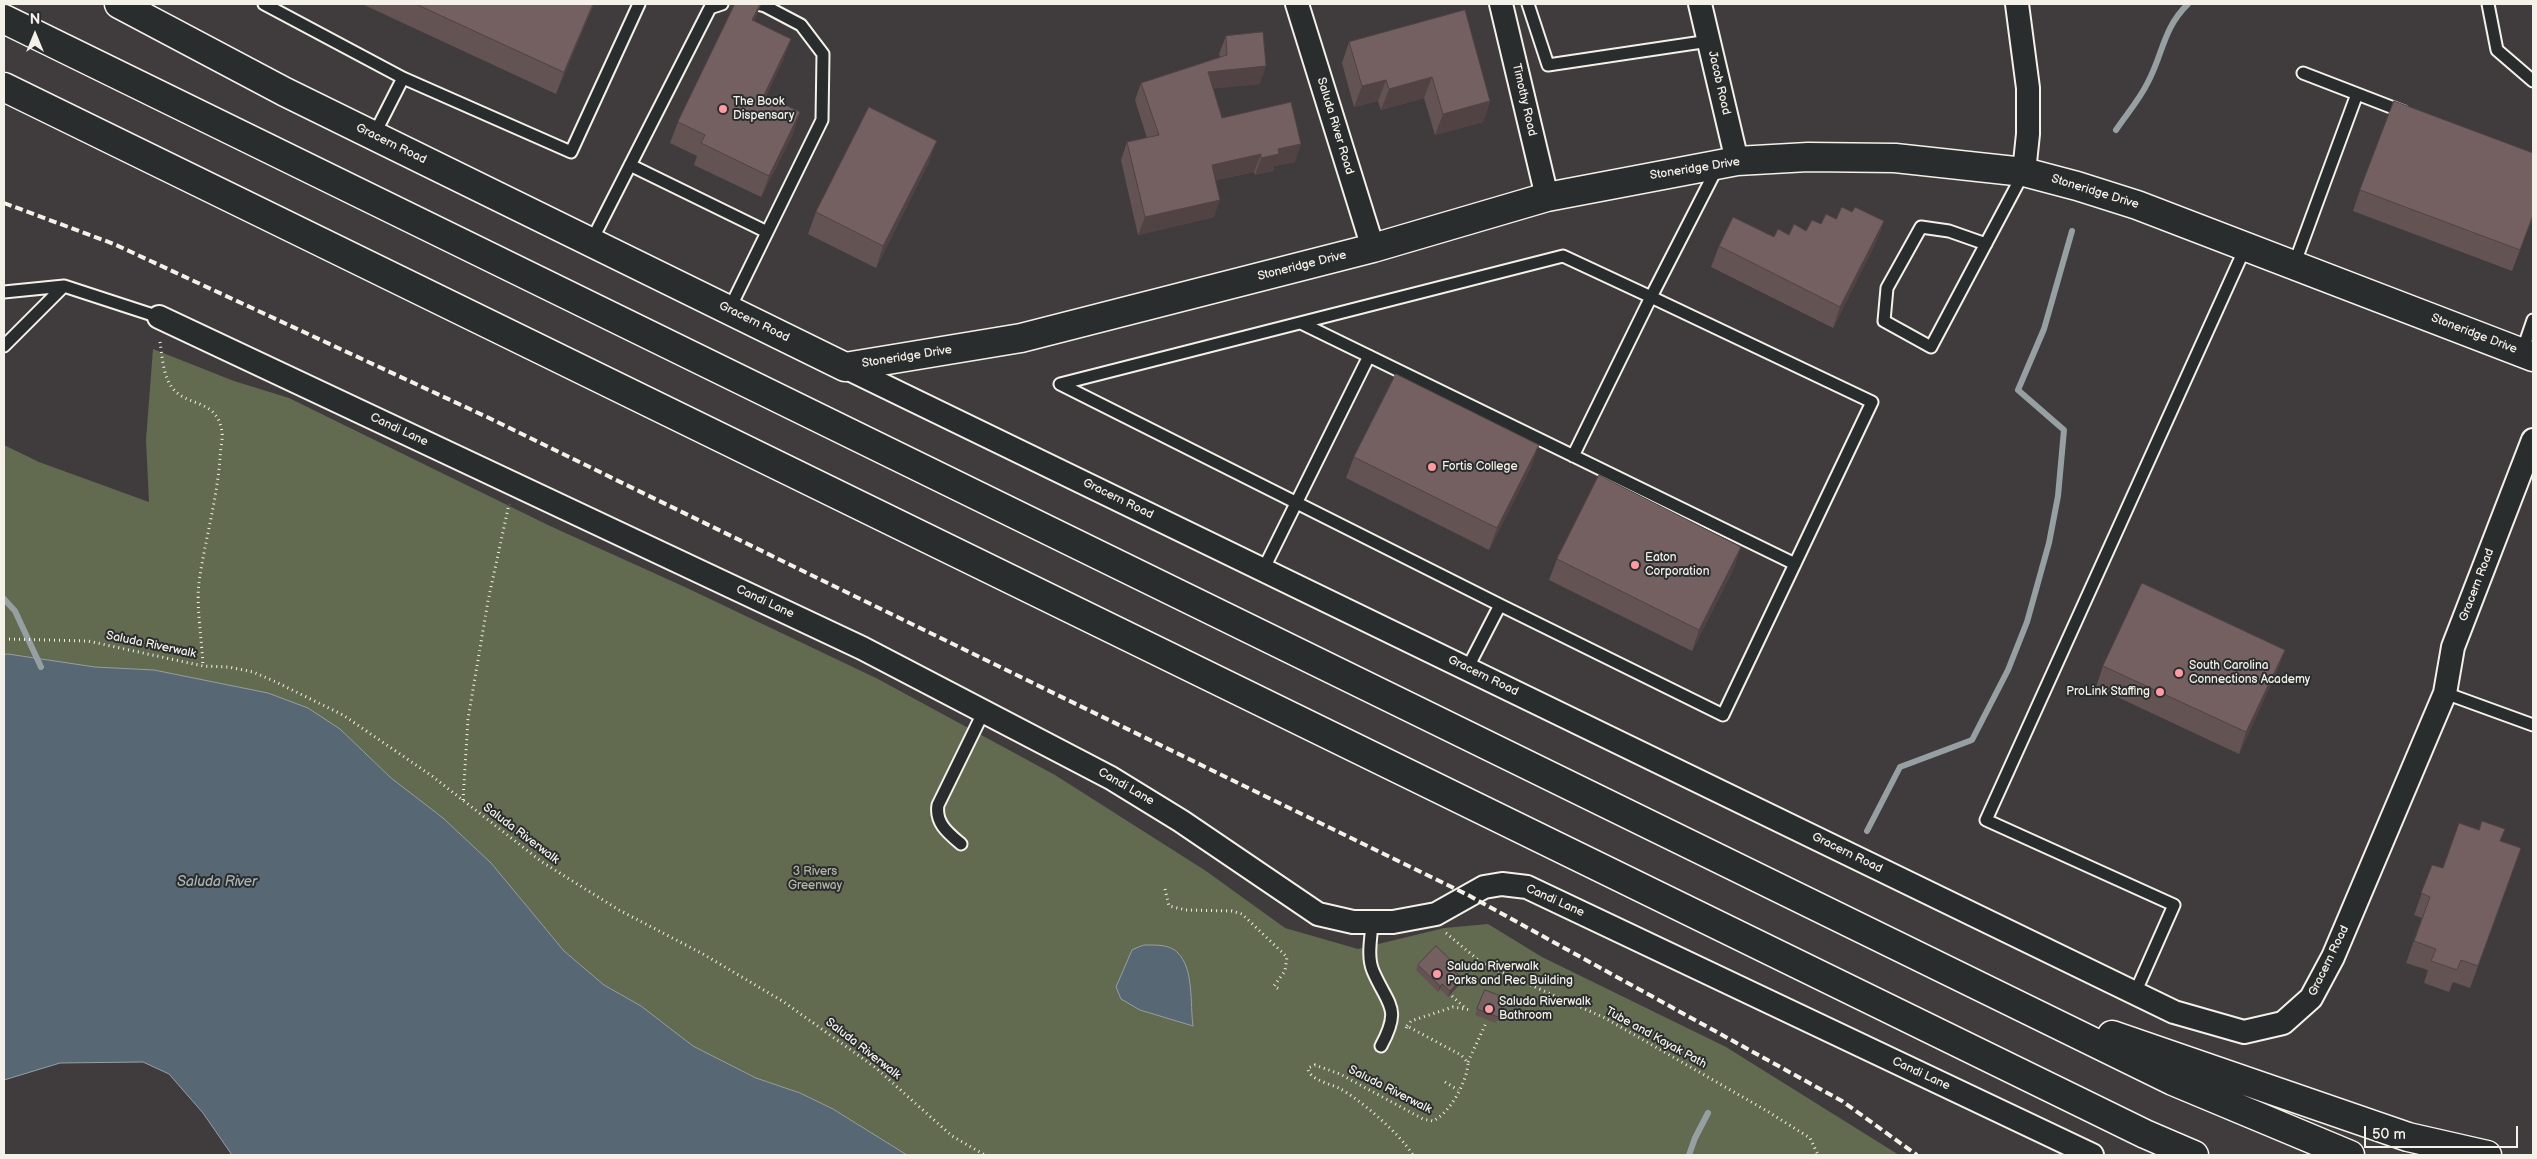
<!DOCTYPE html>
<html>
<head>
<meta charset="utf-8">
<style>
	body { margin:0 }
	#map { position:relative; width:2537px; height:1159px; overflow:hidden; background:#403c3d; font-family:"Balsamiq Sans",sans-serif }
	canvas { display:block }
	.frame { position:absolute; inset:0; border:5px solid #f4f1e8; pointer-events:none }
	.north { position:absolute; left:10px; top:10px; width:50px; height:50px; -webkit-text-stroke:4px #2a2d2e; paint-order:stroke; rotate:0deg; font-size:14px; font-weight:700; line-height:20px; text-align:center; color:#f4f1e8 }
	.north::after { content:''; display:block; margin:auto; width:18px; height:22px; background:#f4f1e8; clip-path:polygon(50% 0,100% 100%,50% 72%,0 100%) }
	.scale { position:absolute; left:2364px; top:1126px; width:154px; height:22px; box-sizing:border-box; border:2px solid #f4f1e8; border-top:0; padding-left:6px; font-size:15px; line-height:18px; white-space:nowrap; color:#f4f1e8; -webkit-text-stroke:4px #2a2d2e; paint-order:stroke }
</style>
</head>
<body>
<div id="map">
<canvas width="2537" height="1159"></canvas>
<div class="frame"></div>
<div class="north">N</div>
<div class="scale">50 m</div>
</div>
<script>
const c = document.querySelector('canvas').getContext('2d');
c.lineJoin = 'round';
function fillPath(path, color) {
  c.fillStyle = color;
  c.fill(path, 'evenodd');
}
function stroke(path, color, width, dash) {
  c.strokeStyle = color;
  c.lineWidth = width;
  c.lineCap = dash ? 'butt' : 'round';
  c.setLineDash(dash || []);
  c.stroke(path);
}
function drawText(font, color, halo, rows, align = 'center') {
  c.font = font + ' "Balsamiq Sans",sans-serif';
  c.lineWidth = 4;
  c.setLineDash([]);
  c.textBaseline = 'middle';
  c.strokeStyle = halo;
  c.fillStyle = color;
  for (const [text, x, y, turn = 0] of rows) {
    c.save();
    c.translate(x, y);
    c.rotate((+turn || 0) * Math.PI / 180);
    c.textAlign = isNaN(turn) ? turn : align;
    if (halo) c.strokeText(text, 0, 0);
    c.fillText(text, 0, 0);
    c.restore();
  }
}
fillPath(new Path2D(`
	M153 349 234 381 289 398 550 526 687 588 878 679 1055 775 1206 871 1285 928 1358 949 1444 928 1488 924 1542 957 1726 1047 1899 1155H907L833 1109 800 1093 756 1078 693 1046 641 1006 604 985 564 951 491 863 443 818 391 778 340 729 268 693 154 670 95 667 40 660 25 656 4 655V445L39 462 149 502 146 440Z`), '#626a50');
const water = new Path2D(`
	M8 654 95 667 154 670 268 693 308 708 340 729 391 778 443 818 491 863 564 951 604 985 641 1006 693 1046 756 1078 800 1093 833 1109 907 1155H232L203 1113 169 1074 143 1062 60 1063 4 1080V655Z
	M1144 945C1155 945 1170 944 1178 953 1194 969 1190 1004 1193 1026L1140 1010 1121 999 1116 987 1132 950Z`);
fillPath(water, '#576874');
stroke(water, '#969fa2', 1);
stroke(new Path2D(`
	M2116 130C2126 115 2140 99 2148 82 2163 54 2163 28 2188 4
	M4 599 15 611 41 667
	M1867 831 1900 767 1972 740 2008 670 2027 622 2049 543 2058 496 2064 430 2018 390 2044 329 2072 231
	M1689 1155 1695 1138 1708 1113`), '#969fa2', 6);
const lane = new Path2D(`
	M264 4 403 78 571 152 639 4
	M1528 4 1548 65 1709 41
	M2488 4 2497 50 2533 81
	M2303 73 2404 112
	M374 135 403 78
	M630 165 767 232
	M591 242 710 8 722 4
	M1986 244 1949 231 1921 227 1887 288 1884 321 1931 347 2024 172
	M2294 265 2357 94
	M4 292 64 286 159 317
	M729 310 822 120 823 54 801 25 765 6 757 4
	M1301 323 1795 564
	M4 346 64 286
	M2522 352 2533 320
	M1263 570 1369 356
	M1500 605 1723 715 1872 402 1651 297 1573 456
	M1467 669 1500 605 1060 384 1563 256 1651 297 1717 168
	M2445 693 2533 725
	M961 844C948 833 935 823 938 805L984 711
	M1372 924C1371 938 1367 957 1373 971 1388 1006 1402 1007 1381 1046
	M2135 993 2174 905 1986 820 2246 246`);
const street = new Path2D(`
	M1297 4 1373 248
	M1501 4 1547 197
	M1700 4 1737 161
	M2017 4 2028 88V134L2024 172
	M159 317 862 648 1111 778 1181 821 1318 914 1353 922H1393L1436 914 1484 887 1502 884 1527 887 2092 1155
	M845 367 2174 1012 2244 1032 2283 1023 2311 998 2333 957 2445 693 2453 647 2533 440`);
const secondary = new Path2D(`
	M119 4 285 92 845 367 1021 338 1373 248 1547 197 1737 161 1808 157 1895 158 2024 172 2077 186 2137 205 2533 357`);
const highway = new Path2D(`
	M4 19 2173 1081 2350 1155
	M4 87 2145 1134 2194 1155
	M2112 1035 2408 1137 2487 1155`);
stroke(lane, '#f4f1e8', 15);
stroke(street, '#f4f1e8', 26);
stroke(secondary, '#f4f1e8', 31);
stroke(highway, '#f4f1e8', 31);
stroke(new Path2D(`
	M160 342C162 355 163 374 171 386 185 408 217 397 222 432 223 440 220 450 220 458 217 500 205 540 199 582 196 607 202 640 203 666
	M4 639 88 641 203 666 229 667 253 672 276 682 343 715 432 776 542 862 619 910 703 954 784 1002 876 1068 952 1136 985 1155
	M463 800 468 719 488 601 509 504
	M1165 889 1169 906 1186 910 1232 911 1242 914 1287 957 1285 971 1274 986 1279 989
	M1446 933 1483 964 1605 1018 1767 1111 1810 1138 1818 1155
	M1452 996 1464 1007
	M1407 1026 1411 1021 1453 1007 1471 1010
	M1406 1028 1407 1026 1461 1055 1468 1063C1467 1082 1450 1113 1433 1121L1423 1119 1340 1074 1315 1065 1308 1068C1308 1079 1330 1084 1339 1088 1362 1101 1399 1133 1413 1155
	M1468 1062 1486 1023
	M1445 1082 1458 1090`), '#f4f1e8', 3, [1, 4]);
stroke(lane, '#2a2d2e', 11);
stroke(street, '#2a2d2e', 22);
stroke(secondary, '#2a2d2e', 28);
stroke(highway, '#2a2d2e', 28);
stroke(new Path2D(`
	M4 203 114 244 487 417 1468 895 1842 1101 1917 1155`), '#f4f1e8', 4, [8, 4]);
fillPath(new Path2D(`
	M362 4H594L556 94Z
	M735 4H761L754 21 791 39 783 60 766 96 793 134 761 197 694 165 697 156 670 143 678 122Z
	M1226 36 1260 84 1213 88 1222 118 1295 162 1274 166 1273 171 1255 175 1254 172 1216 180 1214 217 1138 235 1121 160 1127 142 1147 138 1135 100 1141 83 1220 57 1219 54Z
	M1349 42 1490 101 1483 122 1435 135 1424 98 1381 110 1378 101 1354 107 1342 63Z
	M929 162 876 268 808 234 816 212Z
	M2360 190 2533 216 2512 271 2353 211Z
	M1852 212 1884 221 1876 242 1833 328 1711 267 1719 246 1774 237 1806 231Z
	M1354 457 1531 467 1489 550 1346 478Z
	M1557 559 1734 568 1692 651 1549 580Z
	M2285 650 2277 671 2239 754 2096 687 2103 666Z
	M2500 841 2521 848 2470 988 2453 982 2449 992 2424 983 2428 970 2406 963 2422 918 2414 915 2432 865 2443 868Z
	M1418 965 1458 967 1456 972 1462 978 1460 984 1448 997 1440 989 1438 992 1416 970Z
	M1485 990 1506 998 1496 1023 1475 1015Z`), '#645353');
fillPath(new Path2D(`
	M593 4H594L556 94 564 72Z
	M760 4H761L754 21 752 20Z
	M791 39 783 60 756 116 764 95Z
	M1266 66 1260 84 1201 90 1208 72Z
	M1432 77 1424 98 1381 110 1389 89Z
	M1386 80 1378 101 1354 107 1362 86Z
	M1490 101 1483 122 1435 135 1443 114Z
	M800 112 793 134 761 197 769 176Z
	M937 141 929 162 876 268 883 246Z
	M1301 144 1295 162 1274 166 1273 171 1255 175 1261 158 1278 149Z
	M1261 154 1254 172 1206 182 1212 165Z
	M1220 200 1214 217 1138 235 1145 217Z
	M1884 221 1876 242 1833 328 1840 307Z
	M1539 445 1531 467 1489 550 1497 528Z
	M1741 547 1734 568 1692 651 1699 630Z
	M2285 650 2277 671 2239 754 2246 732Z
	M1462 978 1460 984 1448 997 1450 991Z
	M1442 984 1440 989 1438 992 1440 986Z`), '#514343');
const building = new Path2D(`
	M416 4H593L564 72Z
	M735 4H760L752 20 791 39 764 95 800 112 769 176 701 143 705 135 678 122Z
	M1465 10 1490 101 1443 114 1432 77 1389 89 1386 80 1362 86 1349 42Z
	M1263 32 1266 66 1208 72 1222 118 1291 102 1301 144 1278 149 1279 154 1261 158V154L1212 165 1220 200 1145 217 1127 142 1159 135 1141 83 1227 55 1226 36Z
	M2394 101 2533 153V215L2520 250 2360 190Z
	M869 107 937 141 883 246 816 212Z
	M1842 207 1852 212 1855 207 1884 221 1840 307 1719 246 1733 217 1774 237 1778 229 1789 235 1794 224 1806 231 1812 220 1821 224 1826 214 1836 219Z
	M1396 374 1539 445 1497 528 1354 457Z
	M1599 475 1741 547 1699 630 1557 559Z
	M2142 583 2285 650 2246 732 2103 666Z
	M2482 821 2505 829 2500 841 2521 848 2478 966 2461 960 2457 970 2431 961 2436 949 2414 941 2430 897 2421 893 2432 865 2443 868 2459 823 2479 830Z
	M1436 946 1458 967 1454 971 1462 978 1450 991 1442 984 1440 986 1418 965Z
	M1485 990 1506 998 1498 1017 1477 1009Z`);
fillPath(building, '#746060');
stroke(building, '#514343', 1);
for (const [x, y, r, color] of [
	[723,109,5,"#ff9aa2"],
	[1432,467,5,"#ff9aa2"],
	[1635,565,5,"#ff9aa2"],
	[2179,673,5,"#ff9aa2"],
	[2160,692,5,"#ff9aa2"],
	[1437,974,5,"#ff9aa2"],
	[1489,1009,5,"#ff9aa2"]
]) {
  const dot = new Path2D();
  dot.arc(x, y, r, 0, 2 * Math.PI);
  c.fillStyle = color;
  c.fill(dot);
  stroke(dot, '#2a2d2e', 2);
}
drawText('12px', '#f4f1e8', '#2a2d2e', [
	["Jacob Road",1719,83,77],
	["Timothy Road",1524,100,77],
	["Saluda River Road",1335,126,73],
	["Gracern Road",391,144,26],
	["Stoneridge Drive",1695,169,-9],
	["Stoneridge Drive",2095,192,17],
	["Stoneridge Drive",1302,266,-14],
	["Gracern Road",754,322,26],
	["Stoneridge Drive",2474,334,21],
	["Stoneridge Drive",907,357,-9],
	["Candi Lane",399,430,25],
	["Gracern Road",1118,499,26],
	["Gracern Road",2477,585,-69],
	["Candi Lane",765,602,25],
	["Saluda Riverwalk",151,645,12],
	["Gracern Road",1483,676,26],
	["Candi Lane",1126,787,30],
	["Saluda Riverwalk",521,834,37],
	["Gracern Road",1847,853,26],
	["Candi Lane",1555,901,24],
	["Gracern Road",2329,961,-64],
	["Tube and Kayak Path",1656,1038,29],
	["Saluda Riverwalk",863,1049,38],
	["Candi Lane",1921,1074,25],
	["Saluda Riverwalk",1390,1090,27]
]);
drawText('12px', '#f4f1e8', '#2a2d2e', [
	["The Book",733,102],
	["Dispensary",733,116],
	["Fortis College",1442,467],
	["Eaton",1645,558],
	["Corporation",1645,572],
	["South Carolina",2189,666],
	["Connections Academy",2189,680],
	["ProLink Staffing",2150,692,"right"],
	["Saluda Riverwalk",1447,967],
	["Parks and Rec Building",1447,981],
	["Saluda Riverwalk",1499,1002],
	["Bathroom",1499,1016]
], 'left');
drawText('12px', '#b2b4a4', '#2a2d2e', [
	["3 Rivers",815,872],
	["Greenway",815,886]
]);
drawText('italic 14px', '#adb3b4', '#2a2d2e', [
	["Saluda River",217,882]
]);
</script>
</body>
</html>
